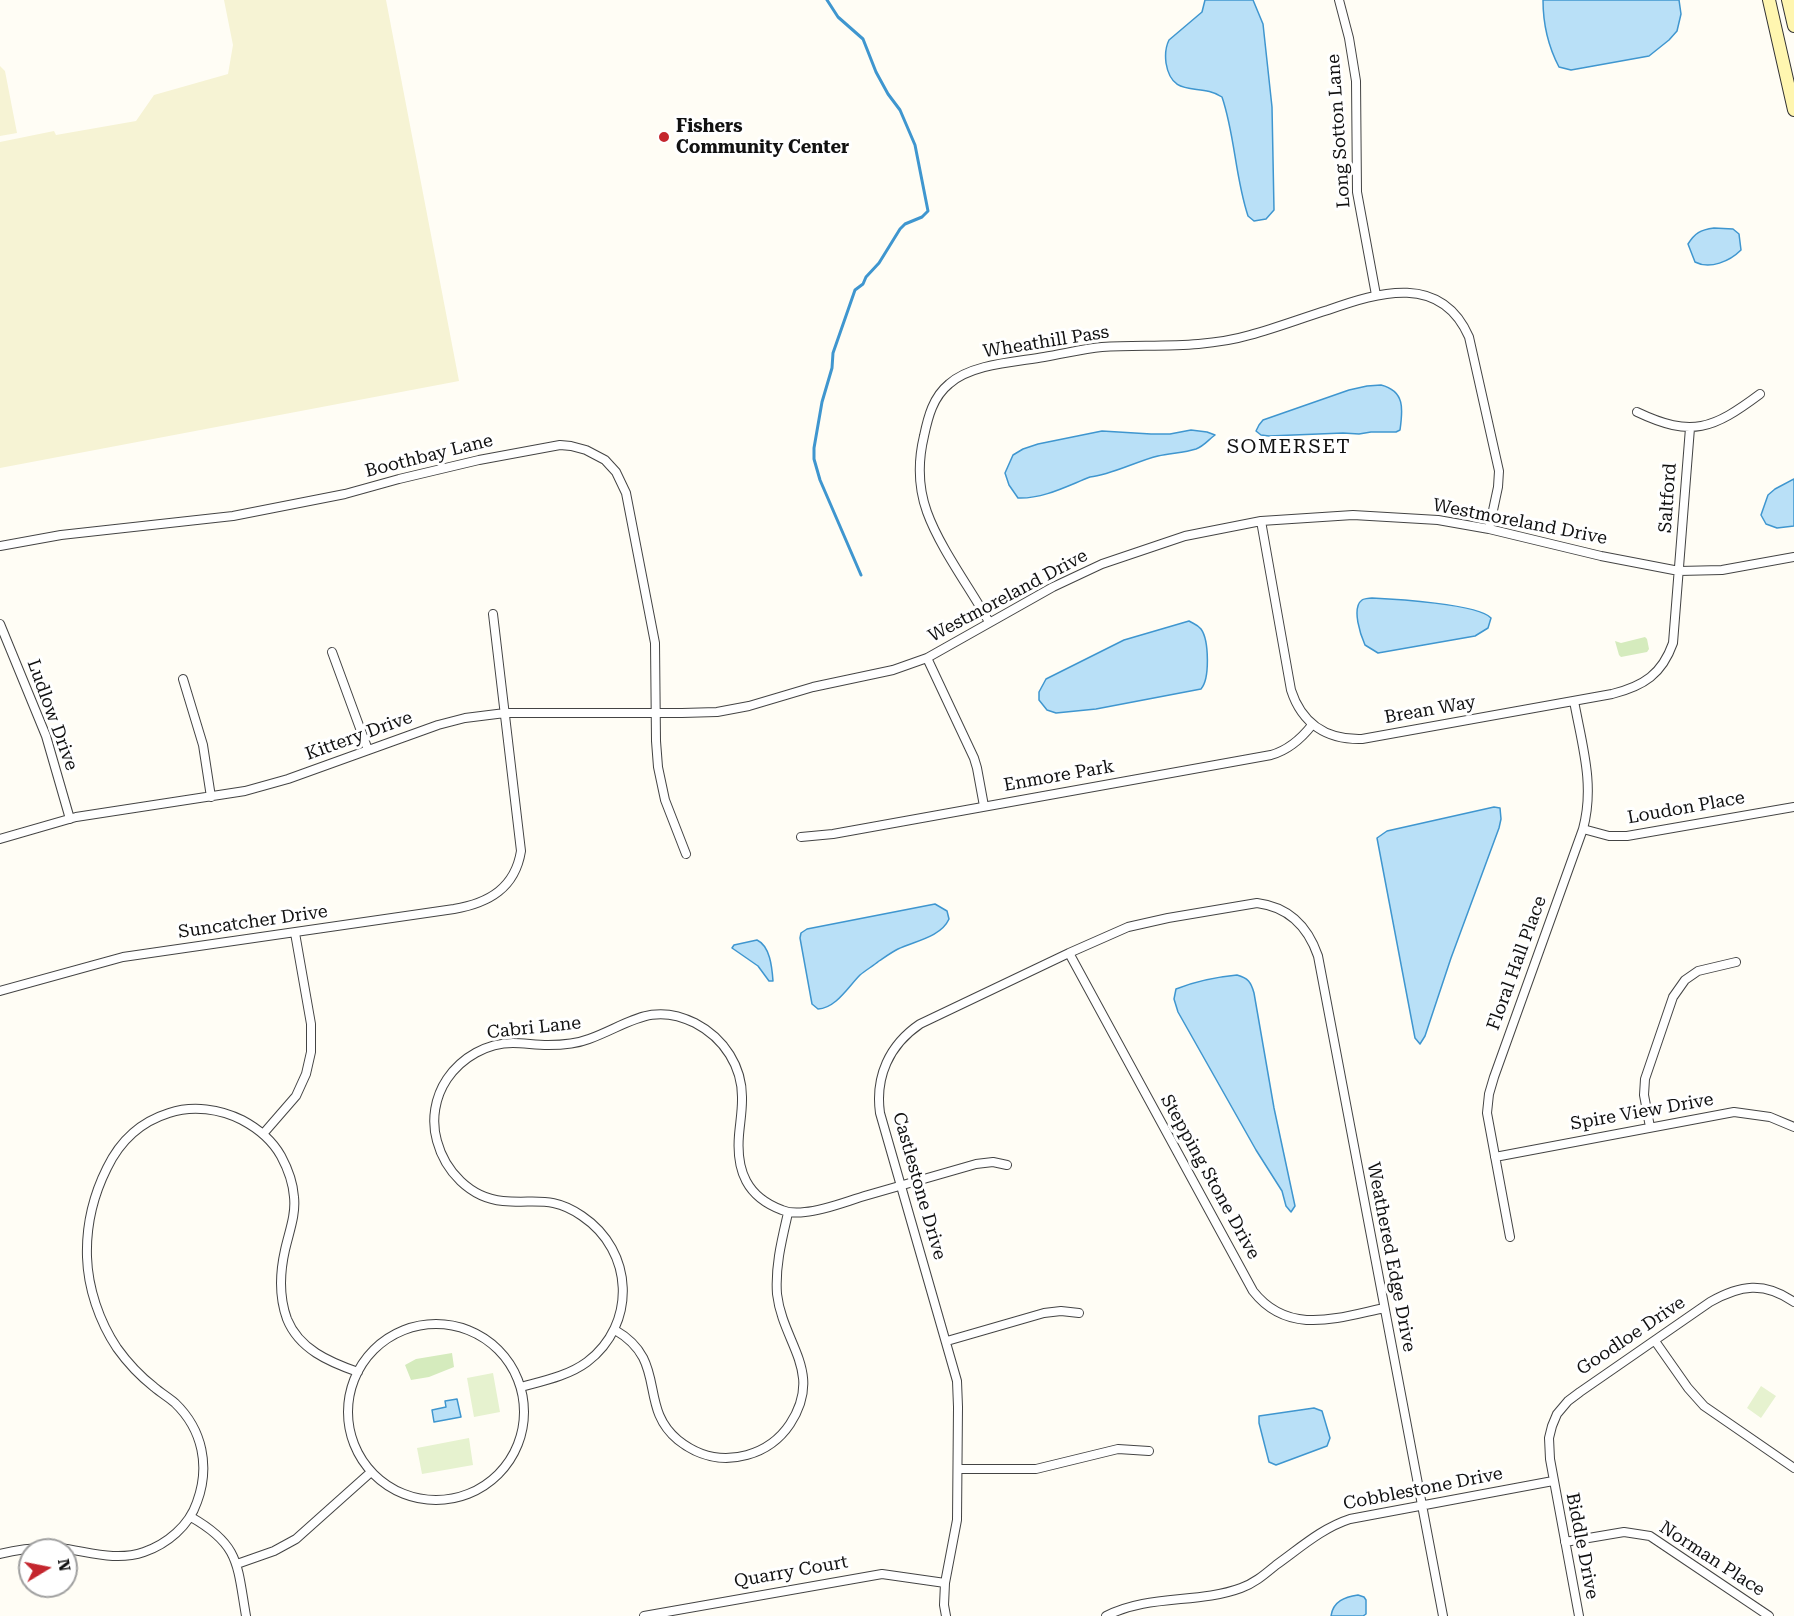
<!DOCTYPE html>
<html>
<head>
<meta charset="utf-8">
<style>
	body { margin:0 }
	#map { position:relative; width:1794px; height:1616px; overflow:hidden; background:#fffdf5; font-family:"Roboto Serif",serif }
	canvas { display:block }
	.north { position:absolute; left:18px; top:1538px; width:60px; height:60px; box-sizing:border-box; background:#fff; border:2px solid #a0a0a0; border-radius:50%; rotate:80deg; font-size:16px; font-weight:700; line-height:24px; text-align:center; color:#111 }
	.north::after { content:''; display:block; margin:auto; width:21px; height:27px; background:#c4262e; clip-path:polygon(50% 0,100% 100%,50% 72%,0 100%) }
</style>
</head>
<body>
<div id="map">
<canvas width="1794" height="1616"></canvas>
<div class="north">N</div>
</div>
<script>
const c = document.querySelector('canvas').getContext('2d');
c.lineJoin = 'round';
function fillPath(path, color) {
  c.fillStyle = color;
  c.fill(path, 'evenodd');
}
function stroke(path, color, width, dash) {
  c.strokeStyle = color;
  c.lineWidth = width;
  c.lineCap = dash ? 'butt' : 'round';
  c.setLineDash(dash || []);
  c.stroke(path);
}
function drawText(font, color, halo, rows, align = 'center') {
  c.font = font + ' "Roboto Serif",serif';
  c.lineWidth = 6;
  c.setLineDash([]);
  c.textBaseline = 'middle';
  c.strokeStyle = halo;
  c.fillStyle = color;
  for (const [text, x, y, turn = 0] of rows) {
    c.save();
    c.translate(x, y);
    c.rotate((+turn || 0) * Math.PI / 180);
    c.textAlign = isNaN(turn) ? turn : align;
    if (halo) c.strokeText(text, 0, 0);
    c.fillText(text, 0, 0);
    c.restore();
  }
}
fillPath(new Path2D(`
	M224 0H386L459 381 0 468V142L54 131 56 135 136 121 154 95 228 74 233 45Z
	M0 66 5 71 17 133 0 136Z`), '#f6f3d4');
fillPath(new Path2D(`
	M1645 637 1647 639 1649 649 1647 652 1621 657 1619 655 1615 641 1621 643Z
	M452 1353 454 1367 429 1377 411 1380 405 1365 416 1359Z`), '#d5ebbd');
fillPath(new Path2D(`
	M493 1373 500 1412 474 1417 467 1378Z
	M1761 1386 1776 1396 1761 1418 1747 1408Z
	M469 1438 473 1465 422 1474 417 1448Z`), '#e6f2cf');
const water = new Path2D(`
	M1205 0H1253L1263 24 1272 107 1274 210 1266 219 1254 221 1248 216C1235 177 1235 135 1222 97 1200 82 1172 100 1166 63 1165 55 1165 48 1169 40L1202 12Z
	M1543 0H1679L1681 14 1677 31 1669 40 1649 56 1571 70 1559 67C1548 46 1543 24 1543 0Z
	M1714 228 1733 229 1739 234 1741 250C1730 261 1710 270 1695 262L1688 244C1695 233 1700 230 1714 228Z
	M1381 385C1405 391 1403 409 1400 430L1396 432H1371L1359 434 1343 433 1269 436 1261 435 1256 431 1259 425 1263 420 1349 390 1367 386Z
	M1191 430 1207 432 1215 435C1208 440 1204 446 1196 449 1184 453 1170 453 1158 456 1137 461 1111 475 1090 477 1067 486 1043 499 1018 498L1009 485 1005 473 1013 455 1023 449 1038 444 1102 431 1151 434H1170Z
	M1794 479V526L1777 528 1766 524 1761 515 1768 495 1775 489Z
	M1372 598C1393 599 1479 604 1491 618L1488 628 1475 636 1378 653 1365 645C1361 636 1351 608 1362 600 1363 599 1369 598 1372 598Z
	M1189 621C1194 624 1198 625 1201 629 1209 640 1210 679 1201 689L1096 709 1056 713 1047 710 1039 700V692L1046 679 1124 640Z
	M1494 807 1500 808 1501 819 1499 828 1451 958 1425 1036 1420 1044 1415 1038 1377 838 1387 831Z
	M935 904 947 911 949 919C941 937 915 941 898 949 892 952 885 957 879 961 873 966 866 970 860 975 848 987 836 1008 818 1009L812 1004 800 938 801 933 807 929Z
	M757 940C770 946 772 967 773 981H769L758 966 732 948 734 945Z
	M1237 975C1248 978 1251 982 1254 993L1274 1108 1295 1206 1291 1212 1286 1206 1282 1191 1256 1150 1178 1012 1174 999 1176 989C1196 981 1216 977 1237 975Z
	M457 1399 461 1417 434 1422 432 1410 446 1407 445 1401Z
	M1314 1408 1322 1411 1330 1438 1327 1446 1276 1465 1269 1462 1259 1423V1416Z
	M1358 1595 1364 1597 1366 1600V1614L1363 1616H1331C1333 1601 1345 1597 1358 1595Z`);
fillPath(water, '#b9e0f7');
stroke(water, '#3f96cf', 1.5);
stroke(new Path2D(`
	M827 0 838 17 863 39 876 72 888 94 900 110 915 145 928 211 922 217 905 224 900 229 879 263 866 277 863 284 855 290 833 353 832 368 822 402 814 448V459L820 480 861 575`), '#3f96cf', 3);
const street = new Path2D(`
	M1339 0 1349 38 1356 81 1357 192 1376 295
	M1637 412C1692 438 1713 429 1760 394
	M1261 521 1291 690C1302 724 1327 740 1362 739L1612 694C1644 686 1662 674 1673 643L1690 428
	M0 546 61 535 233 516 345 494 399 479 479 460 560 445 571 446 586 450 605 460 616 472 626 493 655 643 656 741 658 767 665 800 686 854
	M989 622C970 588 940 548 927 512 918 487 918 461 924 436 928 417 933 397 949 384 971 364 1015 362 1044 357 1063 354 1082 349 1102 347 1151 344 1202 349 1250 335 1276 328 1302 318 1328 310 1379 292 1441 273 1469 337L1499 471 1498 487 1489 529
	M0 624 46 736 70 819
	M332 652 368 750
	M927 658 974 758 977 768 984 806
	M183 679 203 745 211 797
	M1583 829 1609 836H1627L1794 807
	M801 837 833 834 1271 755C1289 750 1301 739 1312 725
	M0 839 76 817 245 791 288 779 438 725 465 718 505 713H682L717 712 749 706 813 687 893 670 927 658 1053 587 1102 564 1185 536 1261 521 1353 515 1438 520 1489 529 1601 556 1679 571 1722 570 1794 557
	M1069 953 1253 1291C1288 1336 1337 1318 1384 1308
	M0 991 123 957 454 909C489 903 515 888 521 851L493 614
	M1650 1127 1644 1095 1645 1079 1673 997 1685 980 1698 971 1736 962
	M263 1134 296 1096 306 1074 311 1052V1024L295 933
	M1495 1157 1734 1112 1770 1117 1794 1127
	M1510 1237 1487 1113 1489 1094 1494 1077 1583 829C1595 785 1582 745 1574 701
	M348 1412a88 88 0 1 1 176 0a88 88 0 1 1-176 0Z
	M615 1330C669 1361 637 1406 678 1440 698 1456 722 1462 747 1455 765 1450 780 1439 790 1424 824 1372 783 1344 777 1294 775 1266 782 1239 788 1213
	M947 1341 1044 1313 1061 1311 1079 1313
	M1655 1341 1688 1388 1704 1406 1794 1468
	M521 1387C543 1381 568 1376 587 1362 637 1324 634 1251 582 1216 552 1195 535 1204 503 1201 470 1198 445 1171 437 1141 431 1120 435 1097 447 1079 462 1057 487 1043 513 1043 524 1043 536 1045 548 1045 562 1045 576 1044 589 1039 628 1025 651 1001 695 1023 724 1038 743 1067 742 1100 742 1112 740 1123 739 1135 736 1171 747 1197 782 1210 789 1213 797 1213 805 1212 826 1210 847 1201 868 1195 904 1185 940 1174 976 1164L993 1162 1007 1165
	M958 1469H1036L1118 1449 1149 1451
	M191 1517C240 1545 237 1564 246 1616
	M1565 1542 1624 1532 1650 1536 1769 1616
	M0 1554C19 1549 39 1547 59 1548 87 1551 115 1562 144 1552 167 1544 189 1526 197 1502 210 1467 203 1430 175 1403 168 1397 161 1393 154 1387 140 1376 127 1362 117 1348 99 1321 88 1288 87 1257 86 1226 93 1196 107 1168 120 1141 140 1122 169 1113 193 1105 220 1109 242 1120 259 1129 272 1140 281 1156 288 1169 293 1182 294 1197 296 1215 289 1232 285 1250 280 1272 279 1297 287 1319 299 1349 329 1362 358 1372
	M237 1564 274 1551 296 1539 371 1472
	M644 1616 882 1574 945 1583
	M946 1616 944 1605 945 1583 957 1520 958 1407 957 1381 880 1113C875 1077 889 1045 920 1024L1069 953 1128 927 1168 918 1257 903C1289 907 1308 927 1318 956L1443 1616
	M1106 1616C1149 1594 1198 1604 1241 1588 1255 1583 1265 1574 1276 1565 1300 1548 1322 1528 1350 1519L1553 1481
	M1579 1616 1550 1459 1549 1438 1552 1426 1557 1414 1568 1401 1580 1392 1710 1302C1740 1285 1764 1281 1794 1302`);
const secondary = new Path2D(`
	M1769 0 1794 110
	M1788 0 1794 26`);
stroke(street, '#444', 10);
stroke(secondary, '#333', 14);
stroke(street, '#fff', 8);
stroke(secondary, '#fff6b0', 12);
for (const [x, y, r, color] of [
	[664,137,6,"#c4262e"]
]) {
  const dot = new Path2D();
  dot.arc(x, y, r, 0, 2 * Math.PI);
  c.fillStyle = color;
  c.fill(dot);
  stroke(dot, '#fff', 2);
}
drawText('bold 18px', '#111', '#fff', [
	["Fishers",676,127],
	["Community Center",676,148]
], 'left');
drawText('18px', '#111', '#fff', [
	["Long Sotton Lane",1339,131,-94],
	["Wheathill Pass",1046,342,-9],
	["Boothbay Lane",429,456,-14],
	["Saltford",1668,498,-86],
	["Westmoreland Drive",1520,522,11],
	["Westmoreland Drive",1008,596,-28],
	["Brean Way",1430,710,-10],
	["Ludlow Drive",52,715,70],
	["Kittery Drive",359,736,-20],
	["Enmore Park",1059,776,-10],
	["Loudon Place",1686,808,-10],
	["Suncatcher Drive",253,922,-8],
	["Floral Hall Place",1517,963,-70],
	["Cabri Lane",534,1028,-6],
	["Spire View Drive",1642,1112,-10],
	["Stepping Stone Drive",1210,1177,61],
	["Castlestone Drive",919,1186,74],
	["Weathered Edge Drive",1391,1257,79],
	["Goodloe Drive",1631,1336,-34],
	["Cobblestone Drive",1423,1489,-11],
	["Biddle Drive",1582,1546,79],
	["Norman Place",1712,1559,33],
	["Quarry Court",791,1572,-10]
]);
c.letterSpacing = '1.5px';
drawText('20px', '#111', '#fff', [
	["SOMERSET",1289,447]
]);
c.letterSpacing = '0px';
</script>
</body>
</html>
